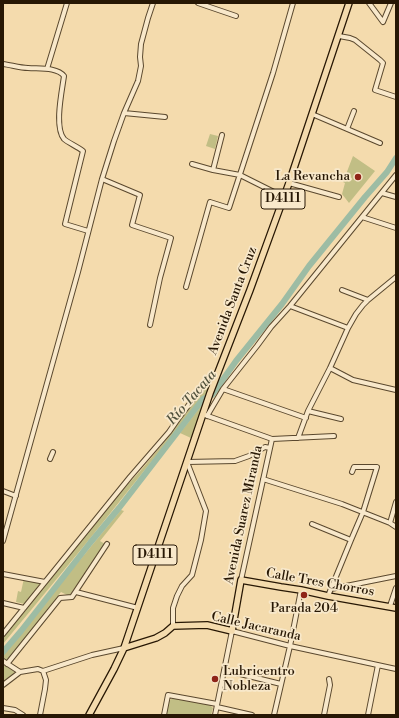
<!DOCTYPE html>
<html>
<head>
<meta charset="utf-8">
<style>
	body { margin:0 }
	#map { position:relative; width:399px; height:718px; overflow:hidden; background:#f4dbad; font-family:"Libre Bodoni",serif }
	canvas { display:block }
	.frame { position:absolute; inset:0; border:4px solid #271704; pointer-events:none }
</style>
</head>
<body>
<div id="map">
<canvas width="399" height="718"></canvas>
<div class="frame"></div>
</div>
<script>
const c = document.querySelector('canvas').getContext('2d');
c.lineJoin = 'round';
function fillPath(path, color) {
  c.fillStyle = color;
  c.fill(path, 'evenodd');
}
function stroke(path, color, width, dash) {
  c.strokeStyle = color;
  c.lineWidth = width;
  c.lineCap = dash ? 'butt' : 'round';
  c.setLineDash(dash || []);
  c.stroke(path);
}
function drawText(font, color, halo, rows, align = 'center') {
  c.font = font + ' "Libre Bodoni",serif';
  c.lineWidth = 3.5;
  c.setLineDash([]);
  c.textBaseline = 'middle';
  c.strokeStyle = halo;
  c.fillStyle = color;
  for (const [text, x, y, turn = 0] of rows) {
    c.save();
    c.translate(x, y);
    c.rotate((+turn || 0) * Math.PI / 180);
    c.textAlign = isNaN(turn) ? turn : align;
    if (halo) c.strokeText(text, 0, 0);
    c.fillText(text, 0, 0);
    c.restore();
  }
}
fillPath(new Path2D(`
	M210 134 218 136 215 149 206 146Z
	M353 156 375 171 349 203 342 194 345 183 343 182Z
	M207 383 211 384 206 397H203L88 541 3 644V636L114 500 141 470 171 434 179 420Z
	M205 401 191 438 180 433Z
	M121 510 124 511 100 541 105 544 69 596 61 592 7 661 3 658V654L22 632 57 588Z
	M24 578 41 582 25 604 16 602 18 591 21 592Z
	M3 664 15 672 3 682Z
	M173 698 210 705 213 708 211 715H166L169 701Z`), '#c1be85');
stroke(new Path2D(`
	M3 652 21 631 90 543 119 508 203 399 212 395 236 361 282 304 309 266 365 197 387 172 396 158`), '#9dbca4', 6);
const minor = new Path2D(`
	M198 3 236 16
	M369 3 383 22 391 3
	M339 36 350 38 355 40 380 60 383 63 375 90 396 97
	M3 64C11 65 20 68 28 68 39 69 57 67 64 76 62 91 54 127 64 139 67 142 78 147 83 151L65 224 88 231
	M47 69 67 3
	M124 113 165 117
	M312 114 380 143
	M347 129 354 111
	M192 164 213 170 240 175 284 197
	M213 170 222 135
	M102 179 140 195 132 225 171 238 160 278 150 325
	M289 183 339 197
	M382 193 396 197
	M362 217 396 228
	M186 287 210 202 229 208 273 73 293 3
	M342 290 368 300
	M290 306 348 328
	M330 368 353 380 396 390
	M223 389 306 418
	M308 411 341 419
	M205 415 272 439 334 436
	M207 416 223 389 257 346 271 327 290 306 396 175
	M298 438 308 411 330 368 348 328 356 314 363 305 368 300 396 277
	M50 459 53 452
	M263 479 342 504 390 523 396 527
	M3 491 16 496
	M390 523 396 502
	M312 524 351 540
	M3 541 78 272 102 179 114 141 124 113 138 81 141 66 140 57 141 44 148 18 153 3
	M3 574 45 582
	M241 580 272 439
	M331 589 396 576
	M76 592 138 608
	M328 596 351 540 363 512 377 467H354L352 472
	M3 603 24 608
	M390 606 396 588
	M173 626V608L177 596 182 586 192 575 201 540 206 511 187 462 235 461 249 456 265 447 270 448
	M3 634 130 477 169 432 178 419 207 381
	M3 661 20 672
	M7 664 60 598 72 597 107 544
	M224 670 281 684
	M3 685 20 672 38 669 43 671 92 655 124 648
	M217 707 252 715
	M3 708 15 710 23 715
	M40 715 45 689 46 680 43 671
	M164 715 168 695 217 704
	M215 715 232 631 290 646 396 669
	M274 715 290 646 301 590
	M324 715 330 685 329 679
	M368 715 378 665`);
const major = new Path2D(`
	M124 648 156 638 165 633 173 626 207 625 232 631 241 580 281 587 301 590 328 596 396 608
	M89 715 114 669 124 648 210 393 250 290 289 183 349 3`);
stroke(minor, '#5a482e', 6);
stroke(major, '#271704', 8);
stroke(minor, '#f8e8ca', 4);
stroke(major, '#f4dbad', 5.5);
for (const [x, y, r, color] of [
	[358,177,4,"#8f2418"],
	[304,595,4,"#8f2418"],
	[215,679,4,"#8f2418"]
]) {
  const dot = new Path2D();
  dot.arc(x, y, r, 0, 2 * Math.PI);
  c.fillStyle = color;
  c.fill(dot);
  stroke(dot, '#f8e8ca', 1.5);
}
for (const [x, y, w] of [
	[283,199,44],
	[155,555,44]
]) {
  const box = new Path2D();
  box.roundRect(x - w / 2, y - 10, w, 20, 3);
  c.fillStyle = '#f8e8ca';
  c.fill(box);
  stroke(box, '#271704', 1);
}
drawText('bold 12px', '#271704', null, [
	["D4111",283,199],
	["D4111",155,555]
]);
drawText('13px', '#271704', '#f8e8ca', [
	["La Revancha",350,177],
	["Parada 204",304,609,"center"],
	["Lubricentro",223,672,"left"],
	["Nobleza",223,687,"left"]
], 'right');
drawText('13px', '#271704', '#f8e8ca', [
	["Avenida Santa Cruz",233,301,-69],
	["Avenida Suarez Miranda",244,515,-78],
	["Calle Tres Chorros",320,583,10],
	["Calle Jacaranda",256,627,13]
]);
drawText('italic 14px', '#50513c', '#f8e8ca', [
	["Río Tacata",192,398,-49]
]);
</script>
</body>
</html>
